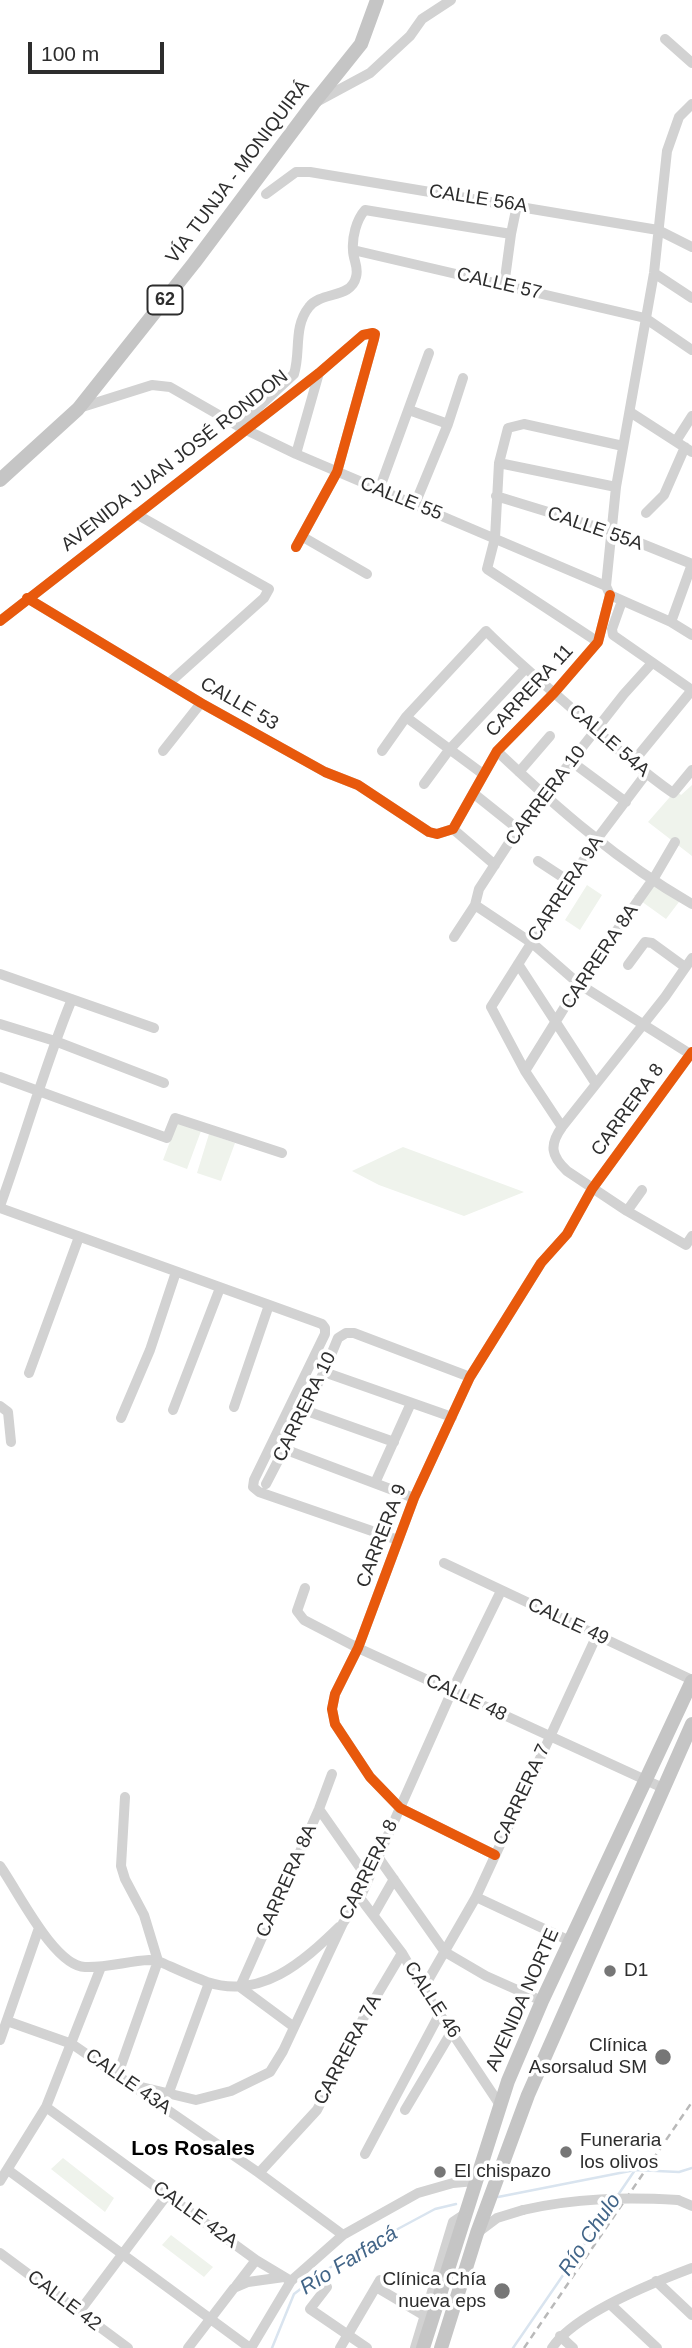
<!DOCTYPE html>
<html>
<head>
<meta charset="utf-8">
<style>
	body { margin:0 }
	#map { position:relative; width:692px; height:2348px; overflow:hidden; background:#fff; font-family:Arial,sans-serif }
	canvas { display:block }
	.scale { position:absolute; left:28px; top:42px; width:136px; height:32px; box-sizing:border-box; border:4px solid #2d2d2d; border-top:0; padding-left:9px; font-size:21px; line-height:24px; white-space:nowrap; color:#2d2d2d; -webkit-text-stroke:5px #fff; paint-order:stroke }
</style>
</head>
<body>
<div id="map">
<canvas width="692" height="2348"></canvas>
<div class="scale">100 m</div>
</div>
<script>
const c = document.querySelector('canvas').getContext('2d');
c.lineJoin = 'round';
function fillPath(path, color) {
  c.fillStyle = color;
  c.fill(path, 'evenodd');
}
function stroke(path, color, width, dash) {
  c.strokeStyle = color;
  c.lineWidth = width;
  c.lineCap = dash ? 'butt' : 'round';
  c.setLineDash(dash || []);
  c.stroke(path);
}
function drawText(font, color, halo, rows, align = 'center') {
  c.font = font + ' Arial,sans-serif';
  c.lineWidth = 7;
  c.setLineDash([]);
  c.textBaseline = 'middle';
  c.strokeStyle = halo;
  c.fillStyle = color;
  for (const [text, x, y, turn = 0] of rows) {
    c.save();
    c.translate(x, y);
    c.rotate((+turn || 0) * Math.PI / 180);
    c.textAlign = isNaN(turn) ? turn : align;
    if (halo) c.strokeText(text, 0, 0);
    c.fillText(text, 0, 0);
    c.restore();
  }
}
fillPath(new Path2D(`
	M692 785V856L648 822 676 790 681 795Z
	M654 878 682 898 666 919 634 896Z
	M587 885 602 895 580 930 565 920Z
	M177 1123 201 1131 187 1169 163 1160Z
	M209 1134 235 1143 221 1181 197 1173Z
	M403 1147 524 1192 464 1216 379 1185 352 1171Z
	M63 2158 114 2198 105 2212 51 2169Z
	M171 2235 213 2267 204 2277 162 2245Z`), '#eff3ec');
stroke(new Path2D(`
	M618 2195 635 2170 679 2172 692 2168
	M498 2197 635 2170
	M272 2348 294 2294 320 2274 353 2253 435 2209 456 2204
	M513 2348 612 2204`), '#d9e4ef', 2.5);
stroke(new Path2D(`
	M665 39 692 63
	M318 101 370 73 410 36 422 19 451 0
	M266 194 296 172H310L658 230 692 247
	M353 250 645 318 692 350
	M654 273 692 298
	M504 286 511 234 517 205
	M79 408 152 385 170 387 238 426 296 454 606 586 610 595 671 622 692 635
	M409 410 448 424
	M630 412 692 452
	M238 426 294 374C301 352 293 327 309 307 321 291 351 299 356 277 359 267 353 260 353 250 352 238 356 220 365 210L511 234
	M676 441 692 416
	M296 454 319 373
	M499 463 616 487
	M379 490 429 353
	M496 496 610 531 692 564
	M415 504 448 424 463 378
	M646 513 664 495 685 447
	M136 514 269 589 264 598 169 683
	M303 537 367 574
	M606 586 616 487 654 273 667 151 679 117 692 104
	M27 598 201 703 325 772 358 785 429 832 437 834 453 829 497 751 554 693 598 642 610 595
	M622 601 612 629 613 635 692 690
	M0 621 319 373 363 335 373 333 375 334 374 339 337 472 296 547
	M671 622 692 564
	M598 642 487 569 495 538 499 463 508 428 524 424 623 446
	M406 717 483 774
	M163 751 201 703
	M382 751 406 717 486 631C508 653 530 672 553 692 593 726 630 763 673 793L692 770
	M497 751C557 808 620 863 692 904
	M572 762 626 802
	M633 762 692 690
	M519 772 550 736
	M424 784 449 750 525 669
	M473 793 518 829
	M453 829 495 865
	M538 861 570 882
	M475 905 532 943 579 984 690 1054
	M454 937 475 905 479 889 518 829 624 694 652 663
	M692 958 665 997 562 1127C549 1145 551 1156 567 1171L627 1211 686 1245 692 1236
	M518 964 596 1084
	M628 965 645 942 652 943 685 967
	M0 974 154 1028
	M0 1024 55 1041 164 1083
	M525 1071 579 984 654 878 675 842
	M0 1077 167 1138 175 1118 282 1153
	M562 1127 525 1071 491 1007 597 839 646 774
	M0 1206C25 1137 44 1067 72 999
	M0 1208 322 1324 325 1328V1334L254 1480 253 1487 259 1492 398 1540
	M627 1211 642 1190
	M324 1372 452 1417
	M29 1373 79 1237
	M0 1406 8 1412 11 1442
	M234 1407 269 1305
	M173 1410 220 1288
	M304 1410 394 1442
	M121 1418 150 1350 176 1272
	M284 1449 414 1498
	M375 1483 411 1403
	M266 1484 324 1372 338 1338 346 1333H354L470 1377
	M444 1563 692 1680
	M305 1588 297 1611 304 1620 358 1648 663 1788
	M319 1809 368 1879
	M495 1855 400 1808 370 1777 335 1724 332 1709 335 1694 358 1648 414 1498 470 1377 541 1263 567 1234 592 1189 692 1052
	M378 1857 445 1952 486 1976 542 2001
	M0 1866C18 1891 54 1966 85 1967 106 1968 128 1961 149 1960L158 1961C174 1968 191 1976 207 1982 261 2000 303 1962 339 1927
	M476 1897 570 1941
	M360 1898 402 1953 423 1989 500 2105
	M374 1914 394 1879
	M240 1987 319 1809 332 1774
	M240 1987 294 2027
	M423 1989 476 1897 597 1635
	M7 2021 72 2044 259 2173 343 2235
	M0 2040 39 1928
	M118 2074 158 1961 144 1915 125 1879 121 1866 125 1797
	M133 2085 196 2100 231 2091 270 2072 283 2051 343 1923 360 1898 452 1691 501 1591
	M169 2092 209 1983
	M46 2107 256 2260 291 2281
	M405 2110 452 2031
	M365 2154 440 2013
	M8 2170 250 2348
	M259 2173 317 2110 364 2017 402 1953
	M0 2181 46 2107 101 1967
	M678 2200 692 2206
	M477 2233 497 2218 523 2210
	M0 2253 128 2348
	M656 2281 692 2315
	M236 2286 256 2260
	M327 2287 310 2309 367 2348
	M376 2287 425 2316
	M610 2304 657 2348
	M79 2312 167 2195
	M560 2336 573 2348
	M188 2348 234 2288 248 2282 284 2277
	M251 2348 291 2281 343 2235 418 2193 453 2183 475 2181
	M340 2348 380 2280
	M415 2348 453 2222 465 2214
	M552 2348C575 2314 652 2283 692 2268`), '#d2d2d2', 10);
stroke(new Path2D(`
	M0 480 78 409 194 263 313 104 361 44 377 0
	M423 2348 508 2081 542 2001 692 1681
	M441 2348 477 2233 528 2095 692 1724`), '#c5c5c5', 14);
stroke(new Path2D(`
	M524 2348 692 2102`), '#b9b9b9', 2.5, [7, 5]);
stroke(new Path2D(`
	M523 2210C575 2198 625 2197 678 2200`), '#d2d2d2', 10);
stroke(new Path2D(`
	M27 598 201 703 325 772 358 785 429 832 437 834 453 829 497 751 554 693 598 642 610 595
	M0 621 319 373 363 335 373 333 375 334 374 339 337 472 296 547
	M495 1855 400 1808 370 1777 335 1724 332 1709 335 1694 358 1648 414 1498 470 1377 541 1263 567 1234 592 1189 692 1052`), '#e8590c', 10);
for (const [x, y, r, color] of [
	[610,1971,7,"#767676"],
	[663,2057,9,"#767676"],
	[566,2152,7,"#767676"],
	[440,2172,7,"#767676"],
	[502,2291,9,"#767676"]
]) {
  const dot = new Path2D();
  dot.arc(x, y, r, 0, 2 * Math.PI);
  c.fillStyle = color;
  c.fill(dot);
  stroke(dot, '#fff', 2.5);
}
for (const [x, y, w] of [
	[165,300,35]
]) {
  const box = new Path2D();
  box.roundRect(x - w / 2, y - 14.5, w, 29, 5);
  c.fillStyle = '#fff';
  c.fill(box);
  stroke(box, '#2d2d2d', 2);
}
drawText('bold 18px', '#2d2d2d', null, [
	["62",165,300]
]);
drawText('19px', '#2d2d2d', '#fff', [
	["VÍA TUNJA - MONIQUIRÁ",238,172,-53],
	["CALLE 56A",478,199,9],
	["CALLE 57",499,284,13],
	["AVENIDA JUAN JOSÉ RONDON",175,461,-38],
	["CALLE 55",401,499,22],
	["CALLE 55A",595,529,19],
	["CARRERA 11",530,691,-47],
	["CALLE 53",239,704,30],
	["CALLE 54A",609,741,41],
	["CARRERA 10",546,796,-53],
	["CARRERA 9A",566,889,-57],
	["CARRERA 8A",600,957,-56],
	["CARRERA 8",628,1110,-54],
	["CARRERA 10",305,1407,-64],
	["CARRERA 9",382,1536,-69],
	["CALLE 49",568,1622,25],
	["CALLE 48",466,1698,25],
	["CARRERA 7",522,1795,-65],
	["CARRERA 8",369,1870,-64],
	["CARRERA 8A",287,1881,-66],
	["CALLE 46",432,2000,57],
	["AVENIDA NORTE",523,2000,-66],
	["CARRERA 7A",348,2050,-62],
	["CALLE 43A",128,2082,35],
	["CALLE 42A",195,2215,36],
	["CALLE 42",64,2301,37]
]);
drawText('19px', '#2d2d2d', '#fff', [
	["D1",624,1971],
	["Clínica",647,2046,"right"],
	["Asorsalud SM",647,2068,"right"],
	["Funeraria",580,2141],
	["los olivos",580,2163],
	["El chispazo",454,2172],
	["Clínica Chía",486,2280,"right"],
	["nueva eps",486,2302,"right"]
], 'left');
drawText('bold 21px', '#000', '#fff', [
	["Los Rosales",193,2149]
]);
drawText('italic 21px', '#426588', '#fff', [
	["Río Chulo",590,2235,-56],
	["Río Farfacá",349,2261,-32]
]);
</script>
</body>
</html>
